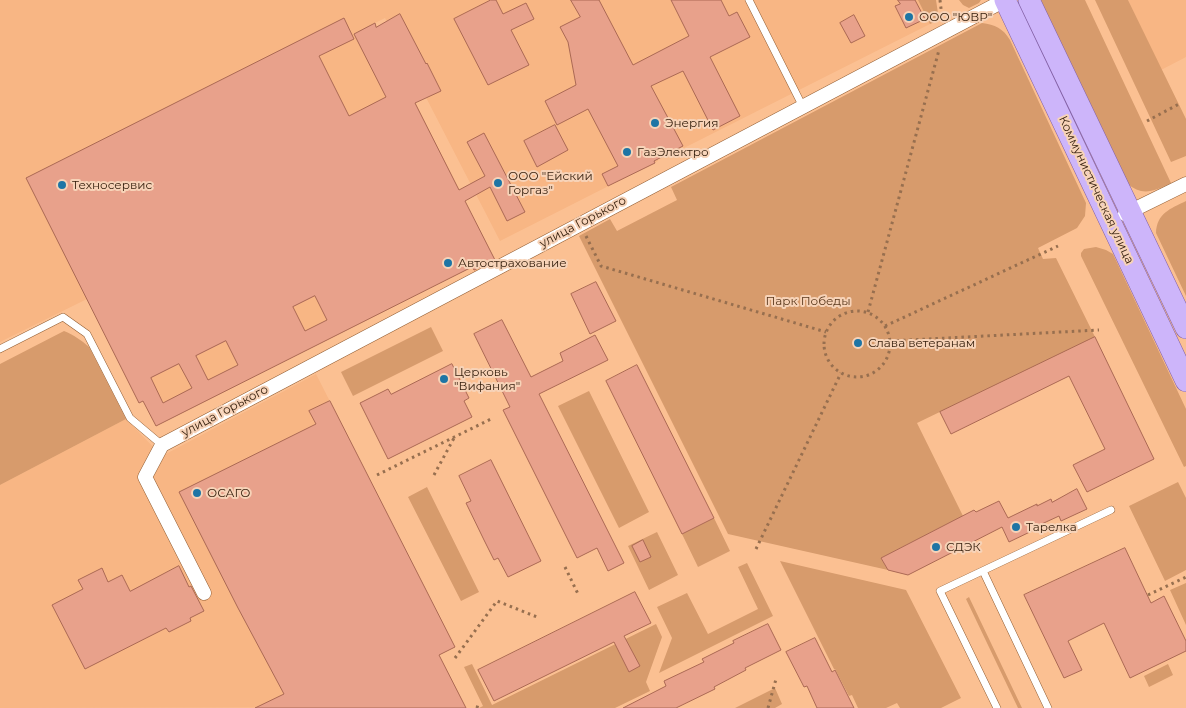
<!DOCTYPE html>
<html>
<head>
<meta charset="utf-8">
<style>
	body { margin:0 }
	canvas { display:block; background:#fbc092 }
</style>
</head>
<body>
<canvas width="1186" height="708"></canvas>
<script>
const c = document.querySelector('canvas').getContext('2d');
c.lineJoin = 'round';
function fillPath(path, color) {
  c.fillStyle = color;
  c.fill(path, 'evenodd');
}
function stroke(path, color, width, dash) {
  c.strokeStyle = color;
  c.lineWidth = width;
  c.lineCap = dash ? 'butt' : 'round';
  c.setLineDash(dash || []);
  c.stroke(path);
}
function drawText(font, color, halo, rows, align = 'center') {
  c.font = font + ' Montserrat,sans-serif';
  c.lineWidth = 4;
  c.setLineDash([]);
  c.textBaseline = 'middle';
  c.strokeStyle = halo;
  c.fillStyle = color;
  for (const [text, x, y, turn = 0] of rows) {
    c.save();
    c.translate(x, y);
    c.rotate((+turn || 0) * Math.PI / 180);
    c.textAlign = isNaN(turn) ? turn : align;
    if (halo) c.strokeText(text, 0, 0);
    c.fillText(text, 0, 0);
    c.restore();
  }
}
fillPath(new Path2D(`
	M0 0H918L930 24 684 148 682 147 658 159V161L500 241 385 18 375 23 496 262 475 273 472 267 156 426 143 401 139 403 87 299 0 342Z
	M1128 0H1186V57L1161 70Z
	M316 374 455 647 439 655 466 707 0 708V485L126 419 162 456Z`), '#f8b684');
fillPath(new Path2D(`
	M918 0H936L939 20 930 24Z
	M959 0H981L979 3 969 8 963 5Z
	M1040 0H1085L1171 183C1154 191 1142 197 1127 183Z
	M1095 0H1128L1186 119V156L1171 162Z
	M982 23C995 25 1003 28 1010 40L1086 203 1085 216 1077 228 1038 248 1043 259 1056 258 1095 337 917 423 963 516 881 558 888 570 728 534 579 236 610 219 617 231 677 200 671 187Z
	M1186 201V296L1156 233C1157 213 1170 209 1186 201Z
	M1096 247 1106 250 1113 254 1186 409V466L1184 467 1081 256V253L1084 249Z
	M431 327 443 351 353 396 341 372Z
	M64 331C74 335 81 340 89 347L126 419 0 485V364Z
	M589 391 649 512 619 528 558 406Z
	M1178 482 1186 498V570L1165 581 1129 506Z
	M427 487 479 592 461 601 408 497Z
	M714 518 730 551 698 567 682 534Z
	M657 532 678 575 649 590 628 546Z
	M780 561 906 590 961 698 941 708H900L897 703 886 708H858L852 695 849 696 835 669H834Z
	M747 563 773 616 659 673 672 638 657 607 687 593 708 634 758 609 738 567Z
	M1186 583V625L1170 590Z
	M969 597 1022 708H1018L966 599Z
	M656 624 662 637 646 682 650 691 615 708H479L483 706 464 667 472 664 492 705Z
	M1168 664 1173 675 1149 687 1144 676Z
	M775 688 782 704 775 708H735Z`), '#d79b6c');
const building = new Path2D(`
	M491 0H496L503 14 526 3 534 19 511 30 529 65 488 85 454 19Z
	M571 0H599L633 65 689 36 671 0H721L729 16 737 12 750 37 710 57 740 116 713 130 683 71 651 86 683 146 654 161 655 163 608 186 602 174 618 166 588 109 557 125 545 101 576 85 568 42 560 27 580 17Z
	M898 0H915L925 19 906 28 895 6 900 4Z
	M400 14 426 64 427 63 441 91 415 103 459 190 485 176 467 142 484 133 525 212 507 221 490 187 465 201 495 260 474 270 472 267 156 426 143 401 139 403 26 178 344 18 354 39 319 56 349 116 386 97 354 34 375 23 376 27ZM315 296 327 320 305 331 293 307ZM226 341 238 365 208 380 196 356ZM179 364 192 388 163 403 151 378Z
	M854 15 865 36 851 43 840 23Z
	M555 125 568 150 537 167 524 141Z
	M596 282 616 321 590 334 571 294Z
	M502 320 531 377 563 361 560 353 595 335 608 360 539 394 624 563 608 571 597 548 577 558 503 410 510 407 474 334Z
	M1095 337 1154 459 1087 492 1073 465 1105 449 1069 376 951 434 940 412Z
	M452 364 469 398 464 401 472 417 388 459 360 403 388 389 391 394Z
	M637 365 714 518 682 534 606 381Z
	M330 401 455 647 439 655 466 708H255L284 694 238 608 179 492 316 424 309 411Z
	M491 460 541 561 508 577 498 558 494 560 484 540 466 503 471 501 459 476Z
	M1077 489 1087 509 1061 521 1059 516 1033 528 1034 530 1009 542 1002 527 908 575 888 570 881 558 974 510 976 512 999 501 1008 518 1037 504V506L1051 499 1052 502Z
	M643 540 651 557 640 562 632 546Z
	M1125 548 1151 603 1164 596 1186 641V651L1130 678 1104 623 1068 641 1082 670 1064 678 1024 595Z
	M179 566 189 587 191 586 204 611 190 618 191 621 169 632 166 628 85 669 52 605 83 589 78 580 102 568 108 582 122 575 130 591Z
	M635 592 651 623 624 636 640 666 629 672 614 642 494 701 478 670Z
	M768 624 781 650 745 668 746 670 714 687 715 689 676 708H623L666 686 664 681 704 662 702 659 734 643 733 641Z
	M815 638 832 672 835 670 854 708H817L807 686 804 687 786 652Z`);
fillPath(building, '#e8a18b');
stroke(building, '#ab6954', 1);
const lane = new Path2D(`
	M749 0 803 107
	M0 349 63 317 87 334 130 418 162 445
	M983 571 1048 708
	M997 708 940 591 1111 510`);
const street = new Path2D(`
	M1125 214 1186 184
	M204 593 145 477 162 445 1005 0`);
const primary = new Path2D(`
	M1005 0 1186 381
	M1029 0 1186 328`);
stroke(lane, '#925d32', 8);
stroke(street, '#925d32', 15);
stroke(primary, '#8260a4', 22);
stroke(new Path2D(`
	M940 0 942 17
	M1147 121 1179 104
	M586 236 601 266 826 332
	M824 344a33 33 0 1 1 66 0a33 33 0 1 1-66 0Z
	M868 312 939 50
	M885 326 1058 246
	M890 341 1099 330
	M377 475 491 419
	M434 475 454 438
	M756 549 841 373
	M565 567 579 596
	M1148 595 1186 577
	M455 658 497 601 537 617
	M477 708 478 704
	M768 708 776 679`), '#976f4f', 3, [2.5, 4]);
stroke(lane, '#fff', 7);
stroke(street, '#fff', 14);
stroke(primary, '#cdb5fa', 21);
for (const [x, y, r, color] of [
	[909,17,5,"#1e75a5"],
	[655,123,5,"#1e75a5"],
	[627,152,5,"#1e75a5"],
	[498,183,5,"#1e75a5"],
	[62,185,5,"#1e75a5"],
	[448,263,5,"#1e75a5"],
	[858,343,5,"#1e75a5"],
	[444,379,5,"#1e75a5"],
	[197,493,5,"#1e75a5"],
	[1016,527,5,"#1e75a5"],
	[936,547,5,"#1e75a5"]
]) {
  const dot = new Path2D();
  dot.arc(x, y, r, 0, 2 * Math.PI);
  c.fillStyle = color;
  c.fill(dot);
  stroke(dot, '#f7d3b8', 2);
}
drawText('12px', '#331d0b', '#f7d3b8', [
	["ООО \"ЮВР\"",919,17],
	["Энергия",665,123],
	["ГазЭлектро",637,152],
	["ООО \"Ейский",508,176],
	["Горгаз\"",508,190],
	["Техносервис",72,185],
	["Автострахование",458,263],
	["Слава ветеранам",868,343],
	["Церковь",454,372],
	["\"Вифания\"",454,386],
	["ОСАГО",207,493],
	["Тарелка",1026,527],
	["СДЭК",946,547]
], 'left');
drawText('12px', '#331d0b', '#f7d3b8', [
	["Коммунистическая улица",1096,190,65],
	["улица Горького",583,222,-28],
	["улица Горького",225,411,-28]
]);
drawText('12px', '#5a381c', '#f7d3b8', [
	["Парк Победы",808,301]
]);
</script>
</body>
</html>
